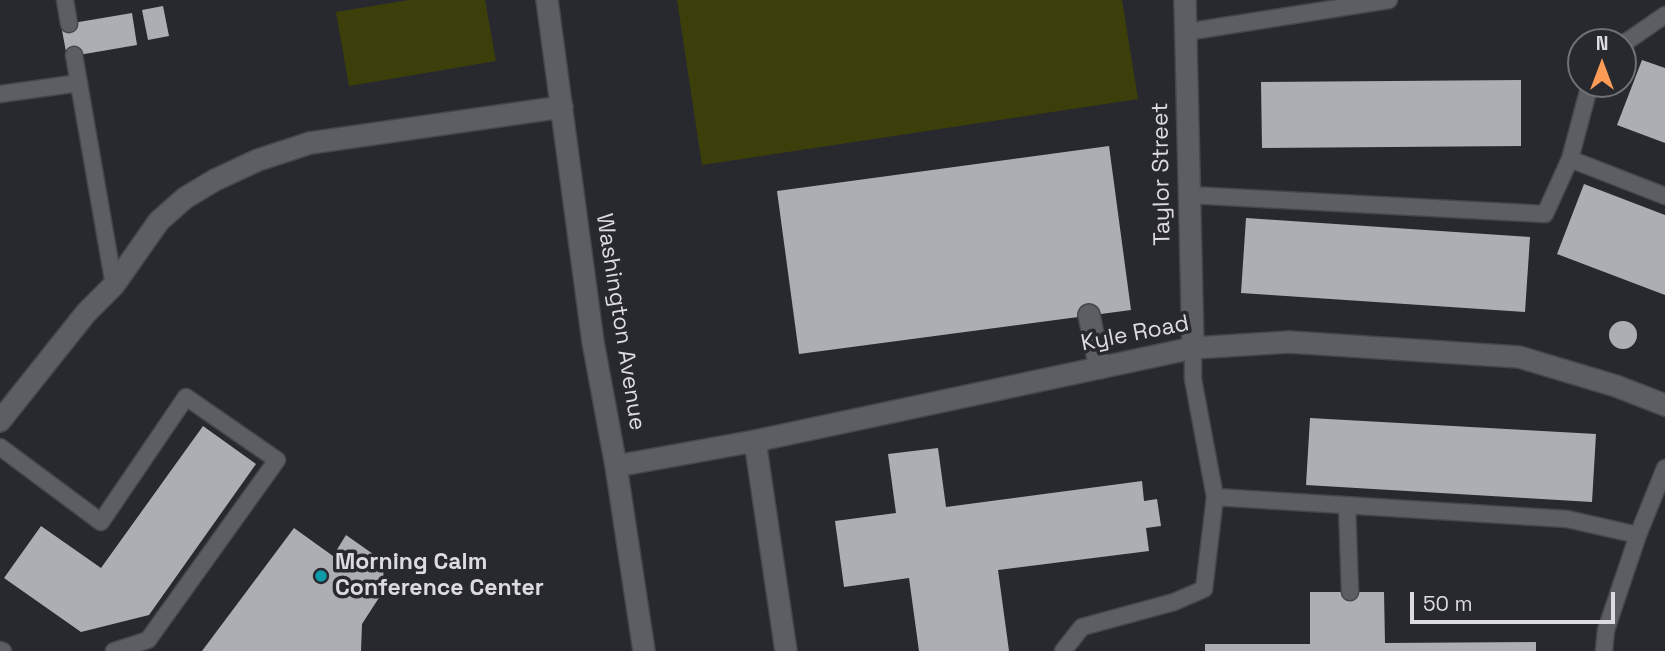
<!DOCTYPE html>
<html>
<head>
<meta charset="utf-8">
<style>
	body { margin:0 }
	#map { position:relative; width:1665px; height:651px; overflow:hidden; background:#28292e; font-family:"Space Grotesk",sans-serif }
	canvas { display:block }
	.north { position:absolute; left:1567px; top:28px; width:70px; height:70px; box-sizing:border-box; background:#28292e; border:2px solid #707175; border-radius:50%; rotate:0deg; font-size:19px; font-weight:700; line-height:28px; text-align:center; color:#dcdce0 }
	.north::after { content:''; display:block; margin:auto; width:24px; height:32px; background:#fe9c57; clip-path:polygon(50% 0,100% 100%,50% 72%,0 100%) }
	.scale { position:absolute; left:1410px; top:592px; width:205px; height:32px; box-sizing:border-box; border:4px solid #dcdce0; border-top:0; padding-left:9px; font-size:21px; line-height:24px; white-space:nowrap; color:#dcdce0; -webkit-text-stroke:5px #28292e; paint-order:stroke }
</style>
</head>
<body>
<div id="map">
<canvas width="1665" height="651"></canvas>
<div class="north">N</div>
<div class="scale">50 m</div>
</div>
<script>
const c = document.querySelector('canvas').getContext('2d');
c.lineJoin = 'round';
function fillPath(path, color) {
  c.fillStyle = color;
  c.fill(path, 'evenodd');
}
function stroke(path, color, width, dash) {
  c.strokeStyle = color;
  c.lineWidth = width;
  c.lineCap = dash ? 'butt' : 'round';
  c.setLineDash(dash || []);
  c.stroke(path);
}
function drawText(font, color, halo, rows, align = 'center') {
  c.font = font + ' "Space Grotesk",sans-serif';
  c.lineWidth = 7;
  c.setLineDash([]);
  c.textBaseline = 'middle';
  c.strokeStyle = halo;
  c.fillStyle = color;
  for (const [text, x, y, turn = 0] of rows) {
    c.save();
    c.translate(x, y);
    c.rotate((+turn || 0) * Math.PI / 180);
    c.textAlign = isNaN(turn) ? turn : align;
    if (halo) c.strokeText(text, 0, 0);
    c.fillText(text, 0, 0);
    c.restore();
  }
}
fillPath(new Path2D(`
	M409 0H485L496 61 349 86 336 12Z
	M677 0H1122L1138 99 702 165Z`), '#3d3f0b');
fillPath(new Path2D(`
	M163 6 169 36 148 40 142 10Z
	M132 13 137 45 67 57 61 25Z
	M1642 60 1665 68V143L1617 125Z
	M1521 80V146L1262 148 1261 82Z
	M1109 146 1131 310 799 354 777 191Z
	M1584 184 1665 215V295L1557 254Z
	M1246 218 1530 237 1525 312 1241 293Z
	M1609 335a14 14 0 1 1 28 0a14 14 0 1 1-28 0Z
	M1310 418 1596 434 1592 502 1306 485Z
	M203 426 256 464 149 615 81 632 4 578 41 526 101 568Z
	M938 448 946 507 1142 481 1144 501 1157 499 1161 526 1146 528 1149 551 998 570 1009 651H919L909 578 844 587 835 521 896 513 888 454Z
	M294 528 333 556 346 535 383 561 384 590 362 624 361 651H202Z
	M1310 592H1384L1385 643 1536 642V651H1205V644H1310Z`), '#adaeb4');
const service = new Path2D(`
	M65 0 69 24
	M1186 32 1389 0
	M1623 44 1665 15
	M74 55 114 285
	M0 94 79 83
	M1570 159 1590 84
	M1189 195 1545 214 1570 159 1665 196
	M0 447 101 522 186 397 277 460 148 640 114 651
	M1215 497 1567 519 1638 535
	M1347 506 1350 592
	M0 650 3 651
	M1063 651 1082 627 1174 602 1204 589 1215 497 1193 379V348
	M1604 651 1606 630 1638 535 1665 468`);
const minor = new Path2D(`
	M1089 315 1100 368
	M755 441 786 651`);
const tertiary = new Path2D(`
	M547 0 593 342 616 466 644 651
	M1185 0 1193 348
	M0 421 86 313 114 285 159 221 185 198 215 180 258 160 310 143 562 107
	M616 466 755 441 1193 348 1289 342 1519 357 1616 386 1665 405`);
stroke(service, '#46474b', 19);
stroke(minor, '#46474b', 24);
stroke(tertiary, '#46474b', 24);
stroke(service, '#5d5e64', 16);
stroke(minor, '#5d5e64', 21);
stroke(tertiary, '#5d5e64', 21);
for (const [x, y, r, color] of [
	[321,576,7,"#0f9aa8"]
]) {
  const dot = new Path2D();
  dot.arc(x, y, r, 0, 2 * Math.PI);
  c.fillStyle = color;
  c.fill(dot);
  stroke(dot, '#28292e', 2.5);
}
drawText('23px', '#dcdce0', '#28292e', [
	["Taylor Street",1162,174,-91],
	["Washington Avenue",620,322,81],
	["Kyle Road",1135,334,-11]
]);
drawText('bold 23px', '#dcdce0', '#28292e', [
	["Morning Calm",335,563],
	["Conference Center",335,589]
], 'left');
</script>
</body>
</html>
